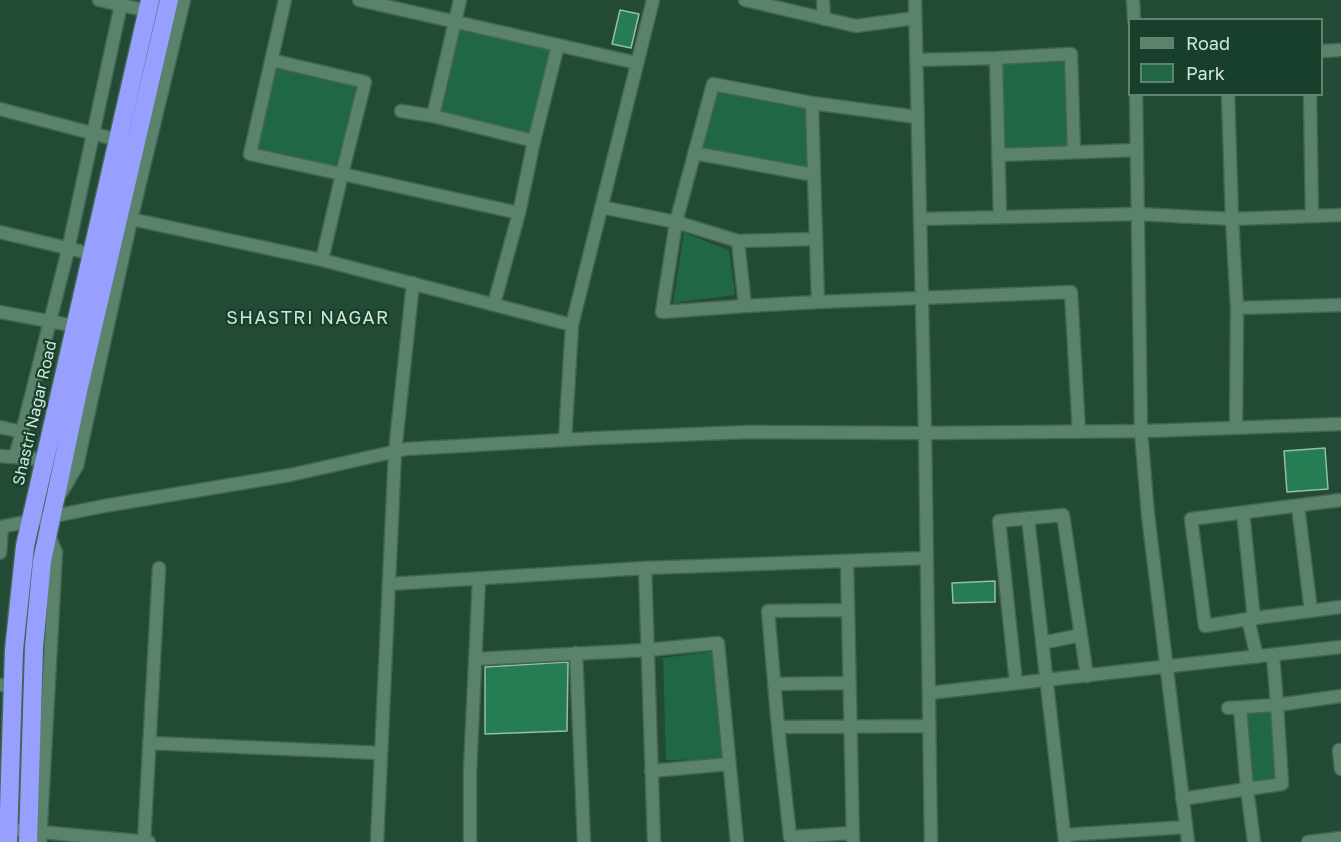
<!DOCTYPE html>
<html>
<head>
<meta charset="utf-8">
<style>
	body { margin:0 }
	#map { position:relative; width:1341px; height:842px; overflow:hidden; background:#234a35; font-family:"Golos Text",sans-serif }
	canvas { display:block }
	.legend { position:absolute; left:1128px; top:18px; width:195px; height:78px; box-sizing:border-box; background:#183f2b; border:2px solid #628270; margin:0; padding:8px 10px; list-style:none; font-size:18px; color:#d0e6d8 }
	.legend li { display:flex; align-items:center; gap:12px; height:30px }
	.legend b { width:30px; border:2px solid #628270 }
</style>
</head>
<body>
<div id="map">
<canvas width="1341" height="842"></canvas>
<ul class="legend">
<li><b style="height:8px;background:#5b836c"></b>Road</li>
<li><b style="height:16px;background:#206745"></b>Park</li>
</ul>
</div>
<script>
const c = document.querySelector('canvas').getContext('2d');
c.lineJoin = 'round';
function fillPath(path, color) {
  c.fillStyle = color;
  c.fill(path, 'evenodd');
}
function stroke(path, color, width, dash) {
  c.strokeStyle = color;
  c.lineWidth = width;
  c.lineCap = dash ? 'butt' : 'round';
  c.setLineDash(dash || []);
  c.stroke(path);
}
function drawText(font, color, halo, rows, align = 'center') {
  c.font = font + ' "Golos Text",sans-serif';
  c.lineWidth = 4.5;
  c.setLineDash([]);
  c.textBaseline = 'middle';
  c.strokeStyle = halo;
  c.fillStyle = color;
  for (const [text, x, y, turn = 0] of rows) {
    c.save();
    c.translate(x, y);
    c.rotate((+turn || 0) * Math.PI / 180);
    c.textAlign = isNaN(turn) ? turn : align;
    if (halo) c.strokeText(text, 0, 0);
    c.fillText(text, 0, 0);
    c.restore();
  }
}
fillPath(new Path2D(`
	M457 26 551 49 530 134 440 113Z
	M1067 59 1069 146 1005 149 1002 62Z
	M276 65 359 87 338 167 258 150Z
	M718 89 808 107 809 168 700 150Z
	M684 233 729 250 735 295 673 303Z
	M714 651 724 759 666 760 663 658Z
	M1272 710 1278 778 1251 783 1245 711Z`), '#206745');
const building = new Path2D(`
	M620 10 639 14 631 48 612 44Z
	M1325 448 1328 489 1287 492 1284 451Z
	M995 581V602L953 603 952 583Z
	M568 662 567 731 485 734V667Z`);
fillPath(building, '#277d53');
stroke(building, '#95bfa6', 1.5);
const minor = new Path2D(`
	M99 0 148 11
	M359 0 637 63
	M460 0 433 116 534 141 558 45
	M745 0 856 26 915 18
	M823 0 824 19
	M915 0 925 433 931 842
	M1133 0 1134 20
	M1322 51 1341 50
	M996 58 1071 54 1074 152
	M271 60 365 82 342 174 250 154 285 0
	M916 60 996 58 1000 217
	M1136 94 1141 431 1148 515 1188 842
	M1228 94 1232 219 1341 215
	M1310 94 1312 216
	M812 103 917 117
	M0 109 118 140
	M401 111 433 116
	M998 155 1137 150
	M601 207 676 222 713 84 812 103 814 175 694 153
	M117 216 322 260 572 325 653 0
	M920 219 1138 214 1232 219 1237 308
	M676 222 738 241 745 306 662 312Z
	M0 232 92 254
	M738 241 816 239
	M322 260 342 174 519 213 534 141
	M818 302 1071 292 1079 432
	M494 304 519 213
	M745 306 818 302 814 175
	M0 312 75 326
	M0 427 22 432
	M1236 428 1237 308 1341 305
	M565 440 572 325
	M0 456 15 457 22 432 68 250 122 0
	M15 457 45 460
	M61 493 77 466 131 220 184 0
	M1298 506 1311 611
	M1243 513 1254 619
	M1028 518 1065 842
	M0 527 104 506 290 475 406 449 598 438 749 432 925 433 1147 431 1341 424
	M0 553 2 527
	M847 561 853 842
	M645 568 654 842
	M389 584 645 568 927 558
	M1248 619 1341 607
	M1042 643 1081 635
	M576 653 584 842
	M1257 657 1248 619 1205 626 1191 519 1341 500
	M475 659 647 650 718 643 737 842
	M1016 683 999 521 1063 515 1087 676
	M774 684 849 683
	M0 685H13
	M929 693 1341 647
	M1228 708 1277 705 1273 655
	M1240 708 1247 789 1282 784 1277 705 1341 696
	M778 727 768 611 848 610
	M149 743 381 753
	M1341 750H1339L1341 769
	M651 771 729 764
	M1182 799 1247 789 1254 842
	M8 829 149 842
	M852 833 790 837 778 727 929 726
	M1064 835 1186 827
	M40 842 56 552 48 533
	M144 842 159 568
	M377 842 395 452 413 283
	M470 842V771L479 579
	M1308 842 1341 838`);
const highway = new Path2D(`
	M8 842 14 650 25 546 150 0
	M28 842 34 647 42 561 79 387 169 0`);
stroke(minor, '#436654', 15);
stroke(highway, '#436654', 21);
stroke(minor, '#5b836c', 12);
stroke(highway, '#97a0fe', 18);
drawText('16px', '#d0e6d8', '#183f2b', [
	["Shastri Nagar Road",35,413,-77]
]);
c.letterSpacing = '1.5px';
drawText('18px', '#d0e6d8', '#183f2b', [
	["SHASTRI NAGAR",308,318]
]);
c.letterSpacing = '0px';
</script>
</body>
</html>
